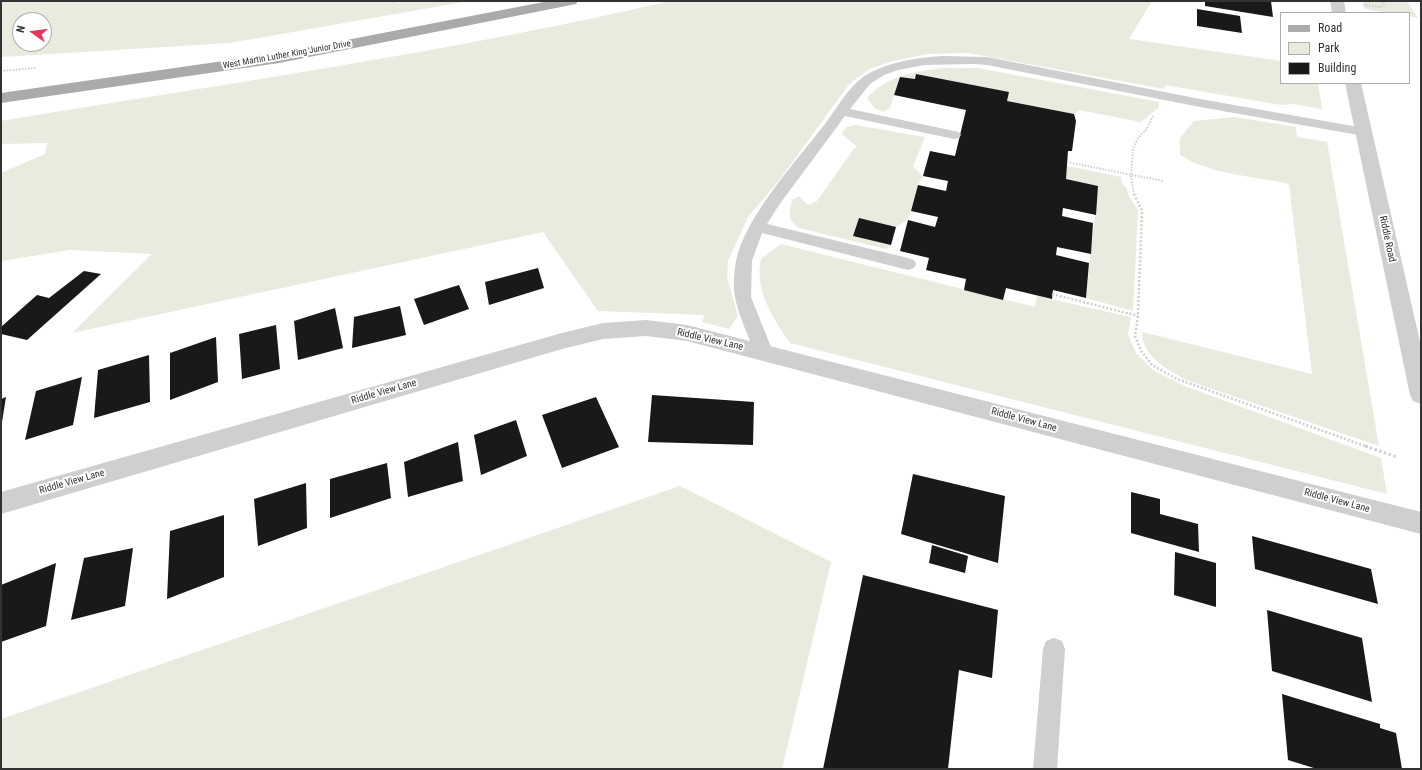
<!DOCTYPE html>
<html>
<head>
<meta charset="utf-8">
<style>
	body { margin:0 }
	#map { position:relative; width:1422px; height:770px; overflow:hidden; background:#fff; font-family:"Roboto Condensed",sans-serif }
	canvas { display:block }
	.frame { position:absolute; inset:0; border:2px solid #323232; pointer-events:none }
	.legend { position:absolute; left:1280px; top:12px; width:130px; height:72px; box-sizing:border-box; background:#fff; border:1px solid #adadad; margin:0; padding:5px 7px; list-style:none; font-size:12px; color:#323232 }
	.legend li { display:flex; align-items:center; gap:8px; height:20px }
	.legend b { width:20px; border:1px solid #adadad }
	.north { position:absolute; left:12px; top:12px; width:40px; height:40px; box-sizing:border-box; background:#fff; border:1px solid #adadad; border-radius:50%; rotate:284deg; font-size:11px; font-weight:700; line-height:16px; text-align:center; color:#323232 }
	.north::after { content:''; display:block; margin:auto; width:14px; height:18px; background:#e83658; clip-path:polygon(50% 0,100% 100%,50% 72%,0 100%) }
</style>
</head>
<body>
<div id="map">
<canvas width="1422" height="770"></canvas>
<div class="frame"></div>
<ul class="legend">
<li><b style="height:5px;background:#aaa"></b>Road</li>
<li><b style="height:11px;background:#e7ecde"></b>Park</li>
<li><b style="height:11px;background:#191919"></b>Building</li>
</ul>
<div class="north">N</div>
</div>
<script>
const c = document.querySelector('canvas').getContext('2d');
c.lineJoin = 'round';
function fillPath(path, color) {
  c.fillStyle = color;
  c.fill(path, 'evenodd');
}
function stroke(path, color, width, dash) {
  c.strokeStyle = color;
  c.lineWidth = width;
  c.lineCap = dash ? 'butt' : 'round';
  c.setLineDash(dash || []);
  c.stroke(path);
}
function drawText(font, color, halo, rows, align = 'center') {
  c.font = font + ' "Roboto Condensed",sans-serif';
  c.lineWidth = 4;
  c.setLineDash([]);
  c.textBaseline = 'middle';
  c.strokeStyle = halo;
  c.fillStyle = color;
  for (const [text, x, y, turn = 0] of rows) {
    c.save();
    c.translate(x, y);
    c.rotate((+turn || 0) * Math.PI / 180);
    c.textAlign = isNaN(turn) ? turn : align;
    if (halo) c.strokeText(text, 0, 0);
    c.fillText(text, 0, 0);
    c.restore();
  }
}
fillPath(new Path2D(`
	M1 1H389L400 3 404 1H469L230 43 1 57ZM20 20H44V44H20Z
	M671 1H1152L1129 39 1281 61V83H1318L1322 109 1293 104 1281 105 1165 85 1164 89 968 53 927 54 889 62 870 69 850 83 780 179 748 217 728 261 727 277 738 316 729 329 702 322 705 315 598 311 543 232 72 333 152 254 70 250 1 261V173L45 154 47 143 1 144V121C225 84 450 52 671 1Z
	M1363 1H1407L1418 18 1409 16V13H1388L1365 9Z
	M941 68H978L1159 102V107L1141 122 1079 110 1074 114 1007 101 1009 92 916 74 915 79 900 77 890 108 883 112 874 108 867 98C886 76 914 72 941 68Z
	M1235 117 1296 127 1297 137 1327 142 1379 446 1186 380C1167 369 1143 358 1142 332L1312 374 1289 184C1254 176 1211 175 1180 155V138L1194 121Z
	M855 125 925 137 913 166 923 176 918 185 908 220 896 227 859 219 853 236 891 245 886 249 799 228C787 218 789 214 792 200L799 196 808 205 817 201 856 146 841 133 847 127Z
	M1067 166 1121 177 1122 184 1127 188C1127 197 1134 202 1138 210L1133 311 1086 298 1098 186 1066 179Z
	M781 244 1035 307 1037 296 1131 317 1128 335 1136 353 1153 370 1187 387 1381 458 1387 494 790 343C773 318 754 290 761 259Z
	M680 486 831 562 782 769H1V719Z`), '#e7ecde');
fillPath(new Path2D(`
	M1205 1H1271L1273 17 1205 6Z
	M1197 9 1240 16 1242 33 1197 26Z
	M916 74 1009 92 1007 101 1074 114 1076 121 1072 151H1068L1066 179 1098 186 1096 215 1063 208 1062 216 1093 223 1091 254 1057 247 1056 255 1089 263 1086 298 1053 290 1052 299 1006 288 1003 300 964 290 966 279 926 270 929 258 900 251 908 220 935 227 938 217 911 211 918 185 946 191 948 181 923 176 930 151 955 156 966 110 894 95 900 77 915 79Z
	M859 218 896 227 891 245 853 236Z
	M538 268 544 288 489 305 485 282Z
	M84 271 101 274 27 340 1 334V327L37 295 49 298Z
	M459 285 469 309 424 325 414 299Z
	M400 306 406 335 352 348 354 317Z
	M335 308 343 348 298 360 294 321Z
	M276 325 280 369 242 379 239 334Z
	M216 337 218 382 170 400V353Z
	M149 355 150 402 94 418 98 370Z
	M82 377 73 425 25 440 36 391Z
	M652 395 754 402 753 445 648 442Z
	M6 397 2 422H1V399Z
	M596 397 619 447 562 468 542 415Z
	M516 420 527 456 481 475 474 435Z
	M458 442 463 481 408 497 404 462Z
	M387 463 391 498 330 518V479Z
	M913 474 1005 496 998 563 901 534Z
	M306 483 307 528 258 546 254 499Z
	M1131 492 1160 499V514L1198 524 1199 552 1131 533Z
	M224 515V577L167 599 170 531Z
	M1252 536 1371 569 1378 604 1255 569Z
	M932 545 968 556 965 573 929 563Z
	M133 548 125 606 71 620 84 558Z
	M1175 552 1216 563V607L1174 595Z
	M56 563 46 626 1 642V585Z
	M863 575 998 610 992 678 959 670 948 769H823Z
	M1267 610 1362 638 1372 702 1272 671Z
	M1282 694 1380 724V728L1396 733 1402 769H1317L1288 760Z`), '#191919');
stroke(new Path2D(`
	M1421 4V7
	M1363 5 1381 7 1384 5 1382 1
	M1 71 36 68
	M1067 162 1163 181
	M1134 195 1131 176 1133 149 1138 138 1146 130 1153 116`), '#cfcfcf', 2, [1.5, 1.5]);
stroke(new Path2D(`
	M1134 194 1142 211 1138 316 1135 336 1141 351 1152 365 1177 379 1368 447
	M1052 294 1138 316`), '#cfcfcf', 2.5, [2, 2]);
stroke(new Path2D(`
	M1365 446 1397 457`), '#cfcfcf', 3, [2.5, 2.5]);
fillPath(new Path2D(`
	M942 56 987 57 1200 99 1364 128 1369 129 1371 132 1369 135 1364 136 1200 107 987 65 973 64 925 65 898 70 884 75 870 84 850 109 959 132 961 135 959 138 954 139 845 116 779 205 767 224 908 258 914 260 916 264 914 268 908 270 762 233 752 261 751 297 773 352 770 357 764 359 758 357C751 345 737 310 735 297 733 287 734 271 736 261 744 218 798 159 825 124 836 109 848 88 863 77 886 62 915 58 942 56Z
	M1054 638 1062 641 1065 649 1057 769H1033L1043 649 1046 641Z`), '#cfcfcf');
fillPath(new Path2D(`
	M1330 1H1344L1346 13H1332Z
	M1345 83H1361L1421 346V404L1413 401 1410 395Z
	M646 320 687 325 1421 512V534L687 341 646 336 603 339 562 349 1 514V492L562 333 603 323Z`), '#cfcfcf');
fillPath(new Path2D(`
	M549 1H578L576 4 571 5 279 63 1 103V93L279 53Z`), '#aaa');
drawText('9px', '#323232', '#fff', [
	["West Martin Luther King Junior Drive",287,55,-10]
]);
drawText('10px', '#323232', '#fff', [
	["Riddle Road",1387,239,78],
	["Riddle View Lane",710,340,13],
	["Riddle View Lane",384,392,-16],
	["Riddle View Lane",1024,420,15],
	["Riddle View Lane",72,482,-16],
	["Riddle View Lane",1337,501,15]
]);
</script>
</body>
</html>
